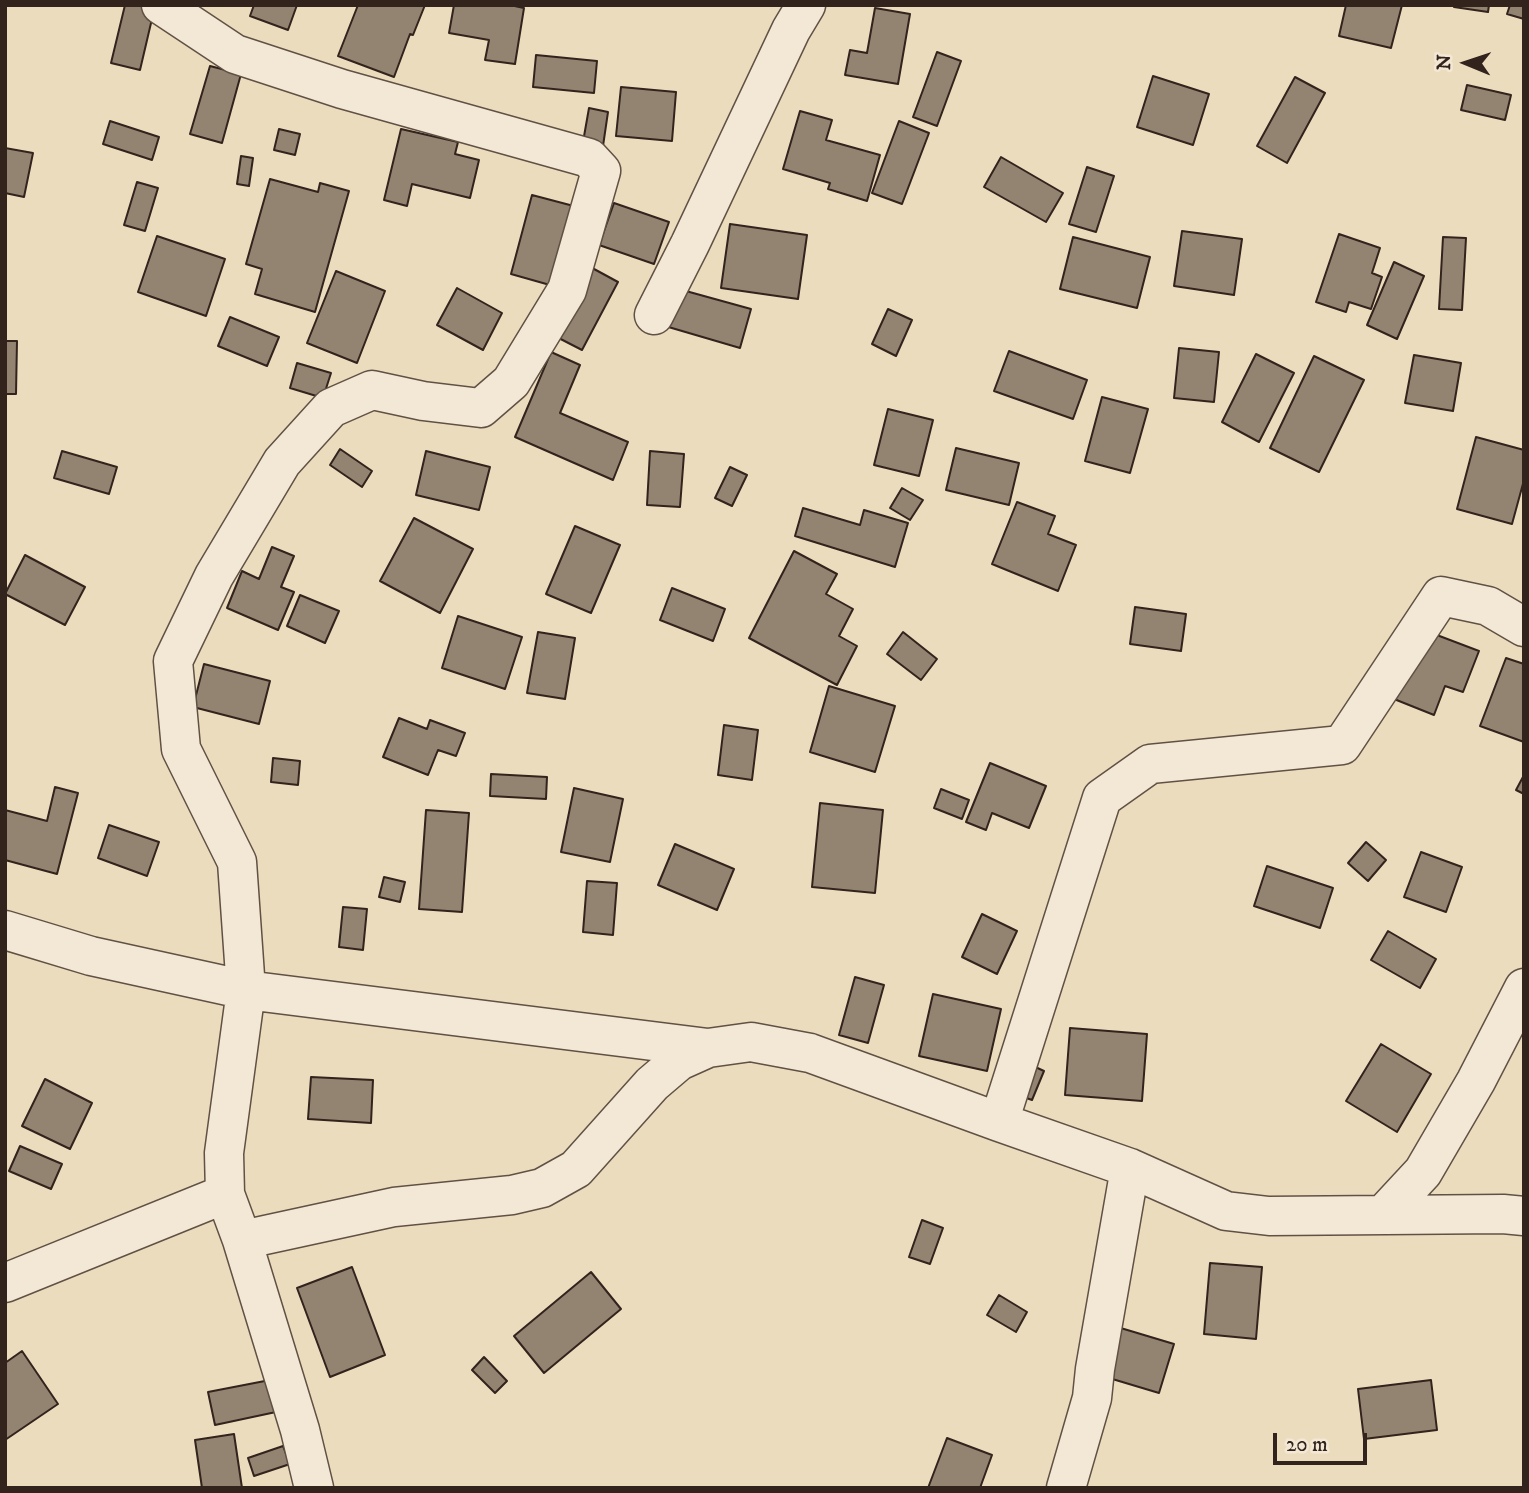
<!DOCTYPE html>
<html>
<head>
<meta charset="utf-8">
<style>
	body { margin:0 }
	#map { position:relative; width:1529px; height:1493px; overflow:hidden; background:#ecdcbe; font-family:"IM FELL DW Pica",serif }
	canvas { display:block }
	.frame { position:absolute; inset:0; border:7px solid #32231d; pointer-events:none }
	.north { position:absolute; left:1431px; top:28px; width:70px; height:70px; -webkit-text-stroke:5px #f3e8d5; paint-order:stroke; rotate:272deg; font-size:19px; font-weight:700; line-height:28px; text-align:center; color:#32231d }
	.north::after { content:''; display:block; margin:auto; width:24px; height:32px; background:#32231d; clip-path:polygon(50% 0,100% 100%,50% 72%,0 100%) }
	.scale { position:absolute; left:1273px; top:1433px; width:94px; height:32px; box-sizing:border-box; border:4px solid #32231d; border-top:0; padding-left:9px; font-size:21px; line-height:24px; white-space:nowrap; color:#32231d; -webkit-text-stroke:5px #f3e8d5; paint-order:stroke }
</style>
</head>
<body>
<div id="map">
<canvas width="1529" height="1493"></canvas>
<div class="frame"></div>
<div class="north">N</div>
<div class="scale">20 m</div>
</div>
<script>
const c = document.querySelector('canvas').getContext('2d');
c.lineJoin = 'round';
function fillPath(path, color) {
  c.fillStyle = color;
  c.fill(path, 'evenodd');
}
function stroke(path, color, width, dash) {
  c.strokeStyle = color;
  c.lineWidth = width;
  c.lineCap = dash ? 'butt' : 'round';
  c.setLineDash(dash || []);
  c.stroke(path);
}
const building = new Path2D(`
	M125 5 155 6 140 70 111 63Z
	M254 5H297L288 30 250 16Z
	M358 5H425L413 35 410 34 394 77 338 56Z
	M454 5H510L524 8 515 64 485 60 489 40 449 33Z
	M1346 5H1402L1391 48 1339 36Z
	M1454 5H1489L1488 12 1454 7Z
	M1510 5H1524V19L1507 14Z
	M875 8 910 14 898 84 845 75 850 50 867 53Z
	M937 52 961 61 937 126 913 117Z
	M536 55 597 61 594 93 533 87Z
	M210 66 241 74 222 143 190 134Z
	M1153 76 1209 94 1193 145 1137 127Z
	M1295 77 1325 93 1287 163 1257 146Z
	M1467 85 1511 95 1505 120 1461 110Z
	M621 87 676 92 672 141 616 136Z
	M589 108 608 112 603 146 583 142Z
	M800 111 832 120 826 140 880 155 867 201 828 189 830 183 783 169Z
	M110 121 159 137 152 160 103 144Z
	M899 121 929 133 902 204 872 193Z
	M279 129 300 134 295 155 274 150Z
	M401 129 458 142 455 154 479 160 470 198 412 184 407 206 384 200Z
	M5 148 33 153 24 197 5 193Z
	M241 156 253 158 249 186 237 184Z
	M1001 157 1063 193 1046 222 984 187Z
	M1087 167 1114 176 1096 232 1069 224Z
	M270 179 318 192 320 183 349 191 315 312 255 294 262 269 246 264Z
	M137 182 158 188 145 231 124 225Z
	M532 195 585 209 564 289 511 274Z
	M614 203 669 222 654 264 599 245Z
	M730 224 807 235 798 299 721 288Z
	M1182 231 1242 239 1234 295 1174 286Z
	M1339 234 1380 248 1372 273 1382 277 1371 309 1349 302 1346 312 1316 302Z
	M157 236 225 259 206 316 138 292Z
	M1073 237 1150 257 1137 308 1060 289Z
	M1443 237 1466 238 1462 310 1439 309Z
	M1394 262 1424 276 1397 339 1367 325Z
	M583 263 618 282 582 350 547 332Z
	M336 271 385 291 357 363 307 343Z
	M457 288 502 313 483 350 437 325Z
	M675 288 751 309 740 348 665 326Z
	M888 309 912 320 896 356 872 344Z
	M230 317 279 337 267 366 218 346Z
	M5 341H17L16 394H5Z
	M1179 348 1219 352 1214 402 1174 398Z
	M1009 351 1087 380 1073 419 994 391Z
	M551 352 580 365 560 413 628 442 613 480 515 437Z
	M1256 354 1294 373 1259 442 1222 422Z
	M1414 355 1461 363 1453 411 1405 403Z
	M1314 356 1364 380 1319 472 1270 448Z
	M297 363 331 373 323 398 290 388Z
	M1102 397 1148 409 1130 473 1085 461Z
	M888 409 933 420 919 476 874 465Z
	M1476 437 1524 450V480L1512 524 1457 509Z
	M956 448 1019 463 1009 505 946 490Z
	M340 449 372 471 362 487 330 465Z
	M62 451 117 467 109 494 54 478Z
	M426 451 490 467 479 510 416 495Z
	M650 451 684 454 680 507 647 505Z
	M730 467 747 475 732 506 715 498Z
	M902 488 923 500 910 520 890 508Z
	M1017 502 1055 516 1048 534 1076 545 1058 591 992 564Z
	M803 508 860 525 864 510 908 523 895 567 795 536Z
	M414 518 473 549 440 613 380 581Z
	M575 526 620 545 591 613 546 594Z
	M272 547 294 556 281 587 294 592 278 630 227 608 242 571 259 579Z
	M794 551 837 574 826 594 853 609 839 636 857 646 837 685 749 638Z
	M25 555 85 587 65 625 5 594Z
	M672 588 725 609 713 641 660 620Z
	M300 595 339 611 325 643 287 626Z
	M1135 607 1186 614 1181 651 1130 644Z
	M458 616 522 637 505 689 442 668Z
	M1421 629 1479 651 1463 692 1445 686 1434 715 1394 699Z
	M538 632 575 638 565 699 527 693Z
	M903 632 937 659 921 680 887 654Z
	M1506 658 1524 664V742L1480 726Z
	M204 664 270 681 259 724 193 707Z
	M829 686 895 706 875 772 810 752Z
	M399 718 427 729 430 720 465 733 456 756 438 750 428 775 383 757Z
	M724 725 758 730 752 780 718 775Z
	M273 758 300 761 298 785 271 782Z
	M990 763 1046 786 1029 828 992 813 986 830 966 822Z
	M491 774 547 777 546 799 490 796Z
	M1524 775V794L1516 790Z
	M55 787 78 793 57 874 5 860V810L47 821Z
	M574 788 623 799 610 862 561 852Z
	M941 789 969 800 962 819 934 808Z
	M820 803 883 810 875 893 812 887Z
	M426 810 469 813 462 912 419 909Z
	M109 825 159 842 147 876 98 858Z
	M1366 842 1386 860 1368 881 1348 863Z
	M675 844 734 869 717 910 658 885Z
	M1421 852 1462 867 1446 912 1404 897Z
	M1267 866 1333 888 1320 928 1254 906Z
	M384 877 405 882 400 902 379 897Z
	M587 881 617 883 613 935 583 932Z
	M343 907 367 909 363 950 339 947Z
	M982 914 1017 931 997 974 962 957Z
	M1388 931 1436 959 1420 988 1371 960Z
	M855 977 884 985 868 1043 839 1035Z
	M933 994 1001 1009 987 1071 919 1056Z
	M1070 1028 1147 1034 1142 1101 1065 1095Z
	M1381 1044 1431 1074 1397 1132 1346 1101Z
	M1031 1065 1044 1071 1032 1100 1018 1095Z
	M311 1077 373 1080 371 1123 308 1119Z
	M45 1079 92 1103 70 1149 22 1126Z
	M20 1146 62 1164 51 1189 9 1171Z
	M922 1220 943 1228 930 1264 909 1257Z
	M1210 1263 1262 1267 1256 1339 1204 1334Z
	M352 1267 385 1355 330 1377 297 1288Z
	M591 1272 621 1309 544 1373 514 1336Z
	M999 1295 1027 1312 1016 1332 987 1315Z
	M1114 1326 1174 1344 1159 1393 1099 1375Z
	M22 1351 58 1404 5 1440V1363Z
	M484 1357 507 1381 495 1393 472 1370Z
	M270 1380 276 1412 215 1425 208 1392Z
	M1431 1380 1437 1430 1364 1439 1358 1389Z
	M234 1434 242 1488H202L195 1440Z
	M947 1438 992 1455 980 1488H928Z
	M283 1446 290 1464 254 1476 248 1458Z`);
fillPath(building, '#938371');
stroke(building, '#32231d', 2);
const minor = new Path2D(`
	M161 5 235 54 342 89 589 158 601 171 567 290 511 382 481 408 423 401 372 390 331 408 282 462 214 576 173 661 181 749 237 862 246 990 224 1153 225 1194 242 1240 300 1430 314 1488
	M654 315 690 244 791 30 806 5
	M5 930 91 956 246 990 708 1048
	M999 1122 1102 798 1150 764 1342 745 1441 596 1488 606 1524 627
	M1384 1214 1423 1172 1476 1081 1524 988
	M242 1240 394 1207 512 1195 542 1188 576 1169 652 1084 679 1061 708 1048 751 1042 810 1053 999 1122 1130 1168 1226 1211 1269 1216 1503 1214 1524 1216
	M5 1283 225 1194
	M1066 1488 1092 1398 1095 1369 1130 1168`);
stroke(minor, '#605145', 41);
stroke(minor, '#f3e8d5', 38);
</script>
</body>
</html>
